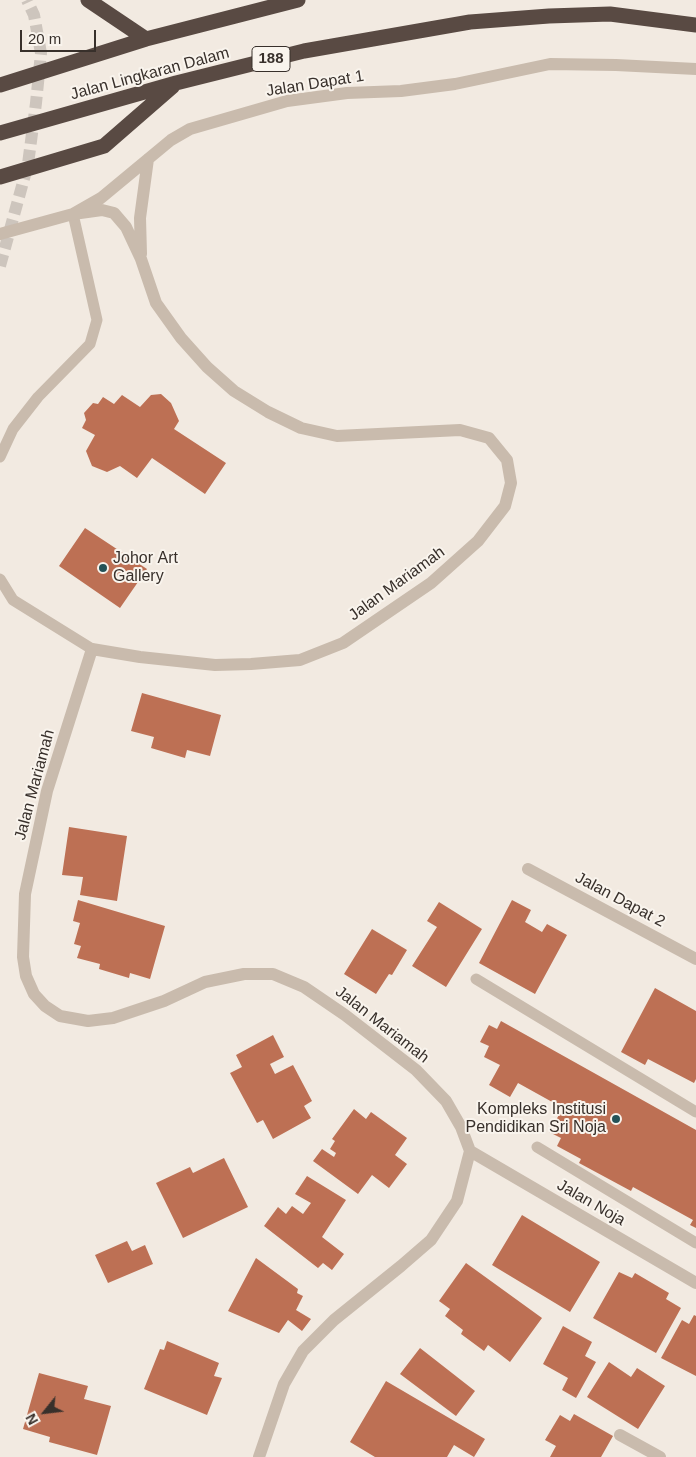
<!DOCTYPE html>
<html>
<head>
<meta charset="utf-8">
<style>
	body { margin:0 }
	#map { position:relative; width:696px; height:1457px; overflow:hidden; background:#f2eae1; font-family:Helvetica,sans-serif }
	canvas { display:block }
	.north { position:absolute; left:20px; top:1387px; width:50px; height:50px; -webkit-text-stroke:4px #f9f4ed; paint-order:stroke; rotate:241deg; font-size:14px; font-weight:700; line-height:20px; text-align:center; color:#38302b }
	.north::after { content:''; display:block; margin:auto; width:18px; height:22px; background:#38302b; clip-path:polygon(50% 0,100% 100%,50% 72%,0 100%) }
	.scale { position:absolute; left:20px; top:30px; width:76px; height:22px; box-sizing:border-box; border:2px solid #38302b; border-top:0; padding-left:6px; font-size:15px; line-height:18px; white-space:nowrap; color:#38302b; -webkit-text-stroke:4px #f9f4ed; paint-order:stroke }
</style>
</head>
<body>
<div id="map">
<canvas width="696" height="1457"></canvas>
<div class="north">N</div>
<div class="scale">20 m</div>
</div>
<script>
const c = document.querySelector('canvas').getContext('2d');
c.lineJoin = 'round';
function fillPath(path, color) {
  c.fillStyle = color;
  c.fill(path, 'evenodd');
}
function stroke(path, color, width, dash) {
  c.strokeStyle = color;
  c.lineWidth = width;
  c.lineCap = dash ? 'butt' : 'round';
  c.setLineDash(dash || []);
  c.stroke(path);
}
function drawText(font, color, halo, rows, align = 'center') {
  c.font = font + ' Helvetica,sans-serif';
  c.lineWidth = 4;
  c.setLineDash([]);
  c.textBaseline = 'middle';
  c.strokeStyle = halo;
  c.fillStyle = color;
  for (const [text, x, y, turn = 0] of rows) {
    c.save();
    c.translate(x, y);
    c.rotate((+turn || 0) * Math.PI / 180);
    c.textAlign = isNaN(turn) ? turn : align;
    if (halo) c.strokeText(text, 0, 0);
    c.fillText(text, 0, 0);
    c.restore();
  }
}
fillPath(new Path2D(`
	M161 394 171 403 179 421 174 429 226 463 205 494 152 458 137 478 120 466 107 472 92 466 86 451 95 435 82 428 86 420 84 413 93 403 98 404 103 397 114 404 122 395 140 407 151 395Z
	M85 528 147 569 120 608 59 566Z
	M142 693 221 715 210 756 187 750 185 758 151 748 154 737 131 731Z
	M69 827 127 836 117 901 80 895 83 877 62 875Z
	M78 900 165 926 150 979 130 973 129 978 99 969 100 964 77 958 81 946 74 944 80 923 73 921Z
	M512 900 531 910 525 922 542 932 547 924 567 935 535 994 479 963Z
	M439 902 482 929 446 987 412 966 437 927 427 921Z
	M372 929 407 950 392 975 389 974 376 994 344 974Z
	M655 988 696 1011V1079L694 1083 648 1059 645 1065 621 1052Z
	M501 1021 696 1130V1228L690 1225 693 1220 633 1187 631 1191 579 1163 581 1159 557 1146 561 1138 549 1132 563 1108 518 1083 510 1097 489 1085 500 1065 484 1057 489 1046 480 1042 489 1025 497 1029Z
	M273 1035 284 1057 270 1064 275 1074 293 1065 312 1101 304 1106 311 1118 273 1139 263 1120 257 1123 230 1073 242 1067 236 1055Z
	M354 1109 366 1119 371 1112 407 1138 395 1155 407 1164 389 1188 372 1175 358 1194 313 1161 322 1149 334 1157 336 1153 330 1149 335 1141 332 1139Z
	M224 1158 248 1207 183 1238 156 1183 190 1167 193 1173Z
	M307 1176 346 1200 322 1237 344 1254 332 1270 323 1263 318 1268 264 1226 278 1207 286 1214 292 1206 303 1214 311 1203 295 1194Z
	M522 1215 600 1262 570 1312 492 1265Z
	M127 1241 132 1251 145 1245 153 1264 108 1283 95 1255Z
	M256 1258 298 1289 297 1293 303 1296 296 1310 311 1319 302 1331 288 1320 279 1333 228 1311Z
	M466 1263 542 1318 510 1362 488 1345 484 1351 461 1334 463 1330 445 1316 450 1309 439 1301Z
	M619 1272 632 1278 635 1273 669 1293 666 1299 681 1308 656 1353 593 1318Z
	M694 1315 696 1316V1376L661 1358 682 1320 689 1324Z
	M563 1326 592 1342 585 1356 596 1362 576 1398 562 1390 568 1378 543 1364Z
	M167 1341 219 1363 214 1376 222 1378 207 1415 144 1389 160 1349 164 1350Z
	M420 1348 475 1391 456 1416 400 1374Z
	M609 1362 631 1377 637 1368 665 1386 638 1429 587 1397Z
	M39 1373 88 1386 84 1399 111 1406 97 1455 49 1442 50 1437 23 1429Z
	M386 1381 485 1439 474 1457 454 1445 447 1457H375L350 1442Z
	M574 1414 613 1436 601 1457H550L556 1446 545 1440 560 1415 570 1421Z`), '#bd7054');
stroke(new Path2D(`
	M0 266 28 164 36 103 41 53 34 15 27 0`), '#cdc5bd', 12, [12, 6]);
stroke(new Path2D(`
	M0 457 13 429 38 397 90 344 97 320 73 214
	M0 579 13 600 92 649
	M476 979 696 1112
	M537 1147 696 1243`), '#c9bbad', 11);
stroke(new Path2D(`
	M73 214 102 210 114 213 126 227 141 259 156 303 181 338 207 367 234 391 268 412 301 428 337 436 460 430 489 438 507 460 511 483 505 506 478 541 431 583 343 643 300 660 251 664 215 665 140 657 92 649 47 791 25 894 23 957 26 976 34 994 45 1006 60 1016 88 1021 113 1018 164 1001 205 982 244 974H273L304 987 345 1015 416 1070 446 1101 461 1127 470 1151 457 1201 431 1240 401 1266 334 1320 303 1351 284 1384 259 1457
	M0 234 73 214 101 198 171 140 190 129 287 101 347 93 401 91 455 84 550 64 616 65 696 69
	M141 254 140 218 148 159
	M528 869 696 959
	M470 1151 696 1283
	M620 1435 660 1457`), '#c9bbad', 12);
stroke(new Path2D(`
	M88 0 146 39
	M0 85 146 39 298 0
	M0 133 176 83 304 51 470 22 549 16 610 14 696 25
	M0 177 104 146 173 86`), '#594a43', 15);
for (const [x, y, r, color] of [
	[103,568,5,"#245257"],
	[616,1119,5,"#245257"]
]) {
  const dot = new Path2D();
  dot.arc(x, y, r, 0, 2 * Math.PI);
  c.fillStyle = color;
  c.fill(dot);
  stroke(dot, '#f9f4ed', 2);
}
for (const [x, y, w] of [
	[271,59,38]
]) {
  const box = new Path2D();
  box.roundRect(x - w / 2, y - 12.5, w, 25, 4);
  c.fillStyle = '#f9f4ed';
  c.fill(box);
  stroke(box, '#38302b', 1);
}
drawText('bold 15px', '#38302b', null, [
	["188",271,59]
]);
drawText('16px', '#38302b', '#f9f4ed', [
	["Jalan Lingkaran Dalam",150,74,-15],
	["Jalan Dapat 1",315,84,-9],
	["Jalan Mariamah",397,584,-36],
	["Jalan Mariamah",35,785,-75],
	["Jalan Dapat 2",620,900,28],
	["Jalan Mariamah",382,1025,38],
	["Jalan Noja",591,1203,30]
]);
drawText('16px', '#38302b', '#f9f4ed', [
	["Johor Art",113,559],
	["Gallery",113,577],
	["Kompleks Institusi",606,1110,"right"],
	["Pendidikan Sri Noja",606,1128,"right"]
], 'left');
</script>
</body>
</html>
